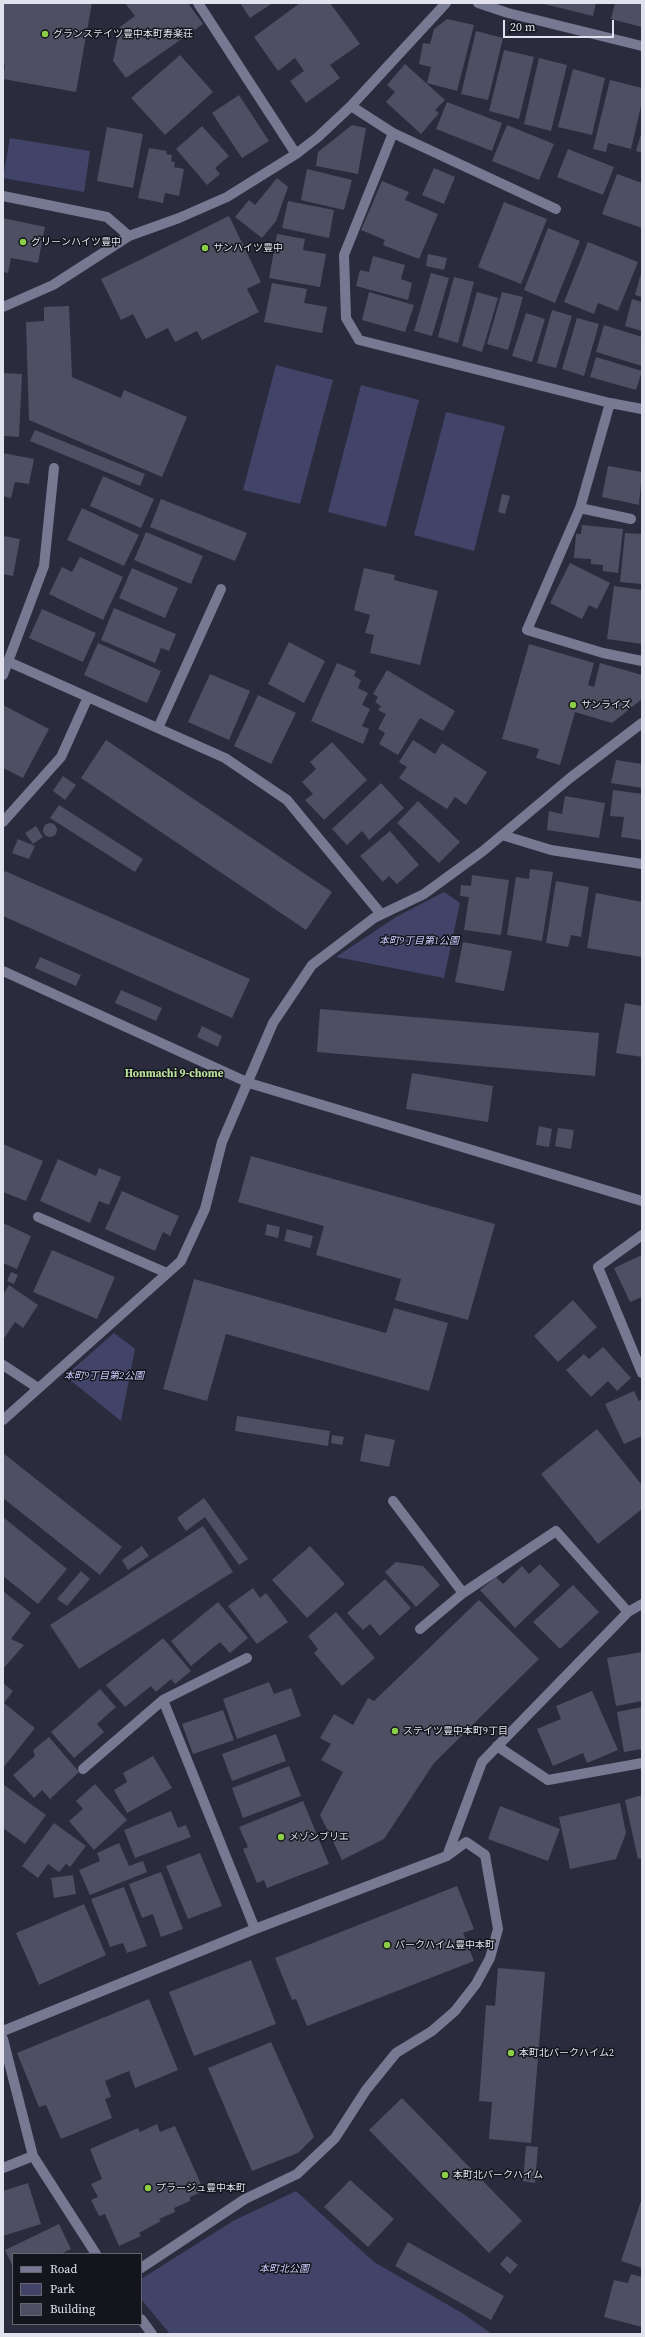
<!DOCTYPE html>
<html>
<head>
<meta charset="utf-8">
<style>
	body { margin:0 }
	#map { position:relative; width:645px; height:2337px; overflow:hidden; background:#2a2b3c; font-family:"Source Serif 4",serif }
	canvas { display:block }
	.frame { position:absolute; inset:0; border:4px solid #e1e2ee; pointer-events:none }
	.legend { position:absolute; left:12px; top:2253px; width:130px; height:72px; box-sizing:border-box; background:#14141c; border:1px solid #666670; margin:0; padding:5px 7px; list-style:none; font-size:12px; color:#e1e2ee }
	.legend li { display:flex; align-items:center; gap:8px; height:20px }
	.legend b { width:20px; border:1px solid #666670 }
	.scale { position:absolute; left:503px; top:20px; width:111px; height:18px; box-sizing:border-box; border:2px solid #e1e2ee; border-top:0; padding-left:5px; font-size:12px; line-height:14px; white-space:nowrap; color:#e1e2ee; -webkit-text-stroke:3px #14141c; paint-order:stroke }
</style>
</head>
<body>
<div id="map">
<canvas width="645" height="2337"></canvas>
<div class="frame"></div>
<ul class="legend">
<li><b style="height:5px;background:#777992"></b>Road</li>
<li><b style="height:11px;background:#424369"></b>Park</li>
<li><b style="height:11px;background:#4e4f63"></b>Building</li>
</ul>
<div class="scale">20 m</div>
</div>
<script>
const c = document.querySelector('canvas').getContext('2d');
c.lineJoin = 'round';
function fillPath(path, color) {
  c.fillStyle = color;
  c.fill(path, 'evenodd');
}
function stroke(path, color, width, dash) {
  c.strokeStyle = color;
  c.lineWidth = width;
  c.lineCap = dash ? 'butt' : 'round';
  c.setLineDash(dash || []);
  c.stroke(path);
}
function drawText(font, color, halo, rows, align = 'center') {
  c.font = font + ' "Source Serif 4","Noto Sans JP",serif';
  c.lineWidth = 3;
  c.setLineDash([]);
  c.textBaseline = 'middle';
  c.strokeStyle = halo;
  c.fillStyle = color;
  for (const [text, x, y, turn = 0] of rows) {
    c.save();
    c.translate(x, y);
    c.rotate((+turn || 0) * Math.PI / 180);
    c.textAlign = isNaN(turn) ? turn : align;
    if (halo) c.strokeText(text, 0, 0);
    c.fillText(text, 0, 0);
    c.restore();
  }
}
fillPath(new Path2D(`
	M10 138 90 151 84 192 3 178Z
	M276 365 333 380 300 504 243 490Z
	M361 385 419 400 386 527 328 512Z
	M446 412 505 426 474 551 414 535Z
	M444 892 460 903 444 978 336 957 396 917Z
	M114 1333 135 1349 121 1421 65 1376Z
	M296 2191 374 2262 462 2313 492 2334H170L141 2299V2279L233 2221Z`), '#424369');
fillPath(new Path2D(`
	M3 3H92L76 92 3 79 5 65 3 64Z
	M125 3H188L203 24 126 78 113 61 120 27 135 16Z
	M240 3H273L250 18Z
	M300 3H330L360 44 330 65 340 78 306 103 290 81 304 71 295 58 278 71 254 37Z
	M540 3H596L593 16Z
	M615 3H642V27L611 19Z
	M447 19 474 25 457 91 427 83 431 67 419 64 423 43 430 44 434 29Z
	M476 31 503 38 488 100 461 94Z
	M504 50 534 57 519 119 489 111Z
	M180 55 213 92 165 135 131 98Z
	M539 58 567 65 551 131 524 124Z
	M405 64 445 100 435 110 439 113 421 134 386 102 395 92 387 85Z
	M573 69 605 78 592 135 558 127Z
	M610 80 642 88V102L631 149 608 143 606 152 593 149Z
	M239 95 269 141 242 158 212 113Z
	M447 102 502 123 492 151 436 129Z
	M352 125 366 128 358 174 316 166 318 152Z
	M507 125 554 144 539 180 492 161Z
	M202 126 229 156 215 168 220 174 207 185 176 149Z
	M107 127 143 134 133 188 97 181Z
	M642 131V153L636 151Z
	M149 148 167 151 166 154 172 155 171 161 175 162 174 167 184 169 179 196 165 193 163 203 138 198Z
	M568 149 614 167 603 195 557 177Z
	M434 168 455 177 444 204 422 195Z
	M307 169 352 180 344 210 301 200Z
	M617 174 642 183V228L602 214Z
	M277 178 288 187 276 221 262 238 235 217 249 200 255 205Z
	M382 181 409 192 405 200 438 214 419 259 383 245 385 240 361 230Z
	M288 201 334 210 329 238 282 228Z
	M504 202 547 219 521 284 478 267Z
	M229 216 261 282 247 289 259 312 202 340 197 331 175 342 168 328 146 339 133 314 121 320 101 279Z
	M3 218 45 227 38 263 11 258 8 273 3 272Z
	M548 228 580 241 555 303 524 290Z
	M277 234 305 239 303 250 326 254 320 287 269 278Z
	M588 242 638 262 618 311 598 303 594 314 564 302Z
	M428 254 447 258 444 270 426 266Z
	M373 256 405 265 401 279 412 283 408 300 356 286 360 270 369 272Z
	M642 270V297L635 295Z
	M431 273 449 278 432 336 414 331Z
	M454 277 474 282 458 343 438 337Z
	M272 283 307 289 304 303 327 307 322 333 264 322Z
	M369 292 414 305 405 332 362 320Z
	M477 292 498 298 482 352 462 346Z
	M502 292 523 297 508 350 487 344Z
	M632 299 642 302V331L625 326Z
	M69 306 72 377 121 398 124 390 187 417 162 477 29 420 26 322 44 321V307Z
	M552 310 572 316 556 368 537 363Z
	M526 313 545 319 532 362 512 356Z
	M577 318 599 324 584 376 562 369Z
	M604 325 642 337V366L596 352Z
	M596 357 642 371 636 390 590 377Z
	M3 373 22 374 19 437 3 436Z
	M35 430 145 474 140 486 30 441Z
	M3 453 34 459 29 484 15 482 11 498 3 496Z
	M608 466 642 472 639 505 602 497Z
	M103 476 154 499 141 528 90 506Z
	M502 494 510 496 505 514 498 512Z
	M161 499 247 533 235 561 150 527Z
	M82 508 139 535 124 566 67 540Z
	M582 525 623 529 618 573 603 571V565L591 564V559L574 558 576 534H581Z
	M146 532 203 556 191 584 134 560Z
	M625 533 642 534V584L620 582Z
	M3 536 20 539 13 576 3 574Z
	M80 557 123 577 103 620 49 594 62 567 72 572Z
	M570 563 610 583 597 609 589 605 582 619 550 603Z
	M132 568 178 588 165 618 119 598Z
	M364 568 395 575 394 580 438 591 420 665 370 653 374 635 365 633 370 615 354 610Z
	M614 586 642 590V644L607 639Z
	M114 608 176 634 169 651 161 648 155 663 101 640Z
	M42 609 96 633 83 662 29 638Z
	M289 642 325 661 304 703 268 684Z
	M98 643 161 671 147 703 84 675Z
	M529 644 594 663 588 685 594 687 600 663 642 675V699L612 723 575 712 560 765 536 758 539 749 502 739Z
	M337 663 356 671 354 676 361 680 358 688 368 693 362 705 370 709 362 726 369 729 363 744 311 721Z
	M387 670 455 711 443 731 420 718 398 755 379 744 385 733 378 729 386 714 378 710 381 706 375 702 378 697 373 694Z
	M210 674 250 691 229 740 188 722Z
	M258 695 296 713 271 764 234 746Z
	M3 705 49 729 23 778 3 768Z
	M106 740 332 892 306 930 81 778Z
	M413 740 435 754 442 743 487 772 466 805 455 797 447 809 399 778 407 767 399 762Z
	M332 742 367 780 324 820 305 800 313 794 302 782 316 769 310 762Z
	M616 760 642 764V788L611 783Z
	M63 776 76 785 65 800 53 791Z
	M381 783 404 808 369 840 362 831 347 845 332 829Z
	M613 790 642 794V840L621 837 624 817 610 816Z
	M565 796 605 803 599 838 547 830 549 811 562 814Z
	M418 801 460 842 439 863 397 823Z
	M59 805 143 859 135 872 50 818Z
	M43 830a7 7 0 1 1 14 0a7 7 0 1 1-14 0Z
	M36 826 43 837 33 844 25 833Z
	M390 831 419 865 397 884 389 876 383 882 360 856Z
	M18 839 35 846 29 859 12 853Z
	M530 869 553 872 542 941 507 935 516 877 529 879Z
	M5 871 250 979 232 1018 3 916V876Z
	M472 875 509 880 501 935 464 930 469 897 460 896 461 885 471 886Z
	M556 881 589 887 581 937 571 935 568 947 546 943Z
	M596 893 642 902V957L587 948Z
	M463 942 512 951 504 991 455 982Z
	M40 957 81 975 76 986 35 968Z
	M121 990 162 1008 156 1021 115 1003Z
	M625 1003 642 1006V1057L616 1053Z
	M320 1009 599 1033 595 1076 317 1052Z
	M202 1026 222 1036 218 1047 197 1037Z
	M412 1073 493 1086 488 1122 406 1109Z
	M539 1126 552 1129 549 1147 536 1145Z
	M558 1128 574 1130 571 1149 555 1146Z
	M3 1144 43 1161 26 1201 3 1192Z
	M251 1156 495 1224 468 1320 395 1300 401 1279 316 1255 324 1226 238 1202Z
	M58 1159 96 1176 99 1168 121 1177 109 1205 99 1201 90 1223 40 1201Z
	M122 1191 179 1216 170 1236 163 1232 155 1251 105 1229Z
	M3 1223 31 1236 17 1269 3 1263Z
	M267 1224 280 1227 278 1238 265 1235Z
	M287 1229 313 1236 310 1248 284 1241Z
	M52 1250 115 1277 97 1319 33 1292Z
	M642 1255V1297L630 1302 614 1268Z
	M11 1272 18 1275 14 1284 7 1281Z
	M194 1279 386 1333 394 1308 448 1323 429 1391 226 1334 207 1401 163 1389Z
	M9 1285 38 1305 23 1328 15 1322 3 1340V1295Z
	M573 1300 597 1327 558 1362 534 1336Z
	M603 1347 631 1378 617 1391 608 1381 591 1397 566 1370 584 1354 589 1359Z
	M634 1391 639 1401 642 1400V1436L624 1444 605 1404Z
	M237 1416 330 1431 328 1446 235 1431Z
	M597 1429 642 1485V1509L598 1544 541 1474Z
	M365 1434 395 1440 389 1467 360 1461Z
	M332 1435 344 1437 342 1445 331 1443Z
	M3 1453 122 1547 100 1575 3 1498Z
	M204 1498 248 1559 239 1565 205 1517 186 1531 177 1518Z
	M3 1517 67 1569 38 1604 3 1576Z
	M203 1526 233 1572 79 1669 50 1625Z
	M142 1546 149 1556 128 1570 122 1560Z
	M310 1546 345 1584 307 1618 272 1580Z
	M396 1562 423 1566 440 1585 416 1607 385 1572Z
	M540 1564 560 1585 515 1628 480 1590 496 1577 503 1584 522 1566 529 1574Z
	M81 1571 90 1579 67 1606 57 1599Z
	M385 1579 411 1608 380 1636 370 1624 363 1630 347 1613Z
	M573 1585 599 1612 560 1649 533 1622Z
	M253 1588 260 1598 266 1593 288 1622 257 1644 228 1606Z
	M3 1591 31 1613 11 1639 24 1645 3 1669Z
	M479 1600 539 1659 434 1763 384 1839 342 1860 320 1815 343 1772 321 1760 331 1744 320 1738 334 1714 353 1725 368 1698 374 1701Z
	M218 1602 248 1638 230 1653 220 1642 191 1666 171 1641Z
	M336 1612 375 1658 342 1686 314 1653 318 1649 308 1636Z
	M163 1638 191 1671 175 1684 171 1679 156 1692 151 1686 125 1707 106 1685Z
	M642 1652V1701L616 1706 607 1658Z
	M269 1682 274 1694 291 1688 301 1716 237 1739 223 1699Z
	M3 1683 13 1691 4 1703 35 1728 3 1768Z
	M100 1689 116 1707 97 1724 104 1732 74 1758 51 1732Z
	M592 1691 618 1750 587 1763 583 1753 553 1766 537 1729 561 1719 556 1706Z
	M642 1707V1749L624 1752 617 1712Z
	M223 1710 234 1740 193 1754 182 1724Z
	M276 1734 286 1761 232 1781 222 1754Z
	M49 1737 79 1772 50 1799 42 1790 34 1798 13 1775 35 1756 33 1750Z
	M153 1756 172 1788 127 1813 114 1790 127 1782 123 1773Z
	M289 1766 301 1796 243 1818 232 1788Z
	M95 1784 127 1820 94 1850 69 1821 83 1809 76 1801Z
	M4 1785 46 1815 25 1844 3 1828Z
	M642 1795V1858L638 1859 625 1800Z
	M303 1801 329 1864 267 1888 264 1880 257 1883 243 1849 248 1847 239 1827Z
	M620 1803 626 1833 616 1859 570 1869 559 1817Z
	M500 1806 560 1829 548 1861 488 1839Z
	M171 1811 178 1828 186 1825 191 1837 135 1858 124 1830Z
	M54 1823 86 1846 70 1867 66 1864 59 1872 48 1864 38 1878 22 1866Z
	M119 1843 129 1866 143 1861 147 1872 90 1895 79 1870 100 1861 97 1853Z
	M200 1853 222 1906 188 1919 166 1866Z
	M161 1872 183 1929 161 1937 153 1914 142 1918 129 1884Z
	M73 1875 76 1894 54 1898 51 1878Z
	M457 1886 474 1929 463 1933 474 1961 307 2026 296 1999 292 2000 275 1958Z
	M124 1887 147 1946 127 1953 123 1943 110 1947 91 1899Z
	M84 1904 106 1955 39 1985 16 1933Z
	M251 1960 276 2024 194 2056 169 1992Z
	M498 1968 545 1972 531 2143 489 2139 492 2102 479 2101 486 2005 495 2006Z
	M149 1999 178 2070 135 2088 129 2071 105 2081 111 2097 105 2099 112 2118 61 2139 46 2105 39 2107 17 2053Z
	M271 2042 314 2137 298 2153 252 2171 208 2068Z
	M402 2098 522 2221 489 2253 369 2130Z
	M157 2124 160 2132 175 2126 204 2191 190 2197V2201L174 2208 175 2212 159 2219 161 2221 139 2233 141 2236 119 2246 105 2214 99 2216 91 2200 98 2197 91 2184 102 2179 90 2149 138 2128 140 2132Z
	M526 2146 538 2147 535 2183 523 2181Z
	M350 2180 394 2219 368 2247 324 2207Z
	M28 2183 41 2224 3 2236V2191Z
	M642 2198V2268L621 2261Z
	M59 2224 71 2249 61 2254H13V2267L5 2250Z
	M408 2242 504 2296 491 2320 395 2266Z
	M507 2256 518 2265 510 2274 500 2264Z
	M631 2274 642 2277V2327L604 2317 614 2280 628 2283Z`), '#4e4f63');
stroke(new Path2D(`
	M198 3 296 154
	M478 3 508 13 642 46
	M351 106 393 133 556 209
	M393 133 344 255 346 318 359 340 610 403 642 409
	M3 196 107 217 129 236
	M3 307 53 285 129 236 179 218 227 197 296 154 318 137 351 106 446 3
	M610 403 580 508 527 630 603 653 642 661
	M580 508 631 519
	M9 662 225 758 287 800 381 914
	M3 675 44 566 54 468
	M158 728 221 589
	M3 822 61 757 88 697
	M502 835 551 850 642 864
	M3 971 249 1083 642 1201
	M38 1217 167 1273
	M642 1235 598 1267 642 1373
	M3 1365 38 1388
	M3 1420 181 1261 205 1209 222 1142 273 1023 312 965 374 918 424 894 483 851 570 778 642 723
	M393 1501 463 1593 556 1531 628 1612
	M420 1629 463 1593
	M163 1700 255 1929
	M497 1746 548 1780 642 1763
	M83 1769 163 1700 247 1658
	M447 1856 482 1762 628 1612 642 1604
	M3 2031 255 1929 447 1856 466 1842 485 1855 498 1929 490 1958 476 1984 455 2011 432 2031 396 2053 366 2090 335 2138 297 2174 245 2199 141 2268
	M3 2039 33 2156 96 2254
	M3 2168 33 2156
	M141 2319 152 2334`), '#777992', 10);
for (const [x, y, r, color] of [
	[45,34,4,"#8bce47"],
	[23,242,4,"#8bce47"],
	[205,248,4,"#8bce47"],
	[573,705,4,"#8bce47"],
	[395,1731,4,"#8bce47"],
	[281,1837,4,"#8bce47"],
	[387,1945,4,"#8bce47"],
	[511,2053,4,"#8bce47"],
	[445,2175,4,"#8bce47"],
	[148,2188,4,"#8bce47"]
]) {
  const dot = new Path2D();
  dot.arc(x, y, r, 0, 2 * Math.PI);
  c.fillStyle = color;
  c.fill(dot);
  stroke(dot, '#14141c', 1.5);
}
drawText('10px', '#e1e2ee', '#14141c', [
	["グランステイツ豊中本町寿楽荘",53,34],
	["グリーンハイツ豊中",31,242],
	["サンハイツ豊中",213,248],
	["サンライズ",581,705],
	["ステイツ豊中本町9丁目",403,1731],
	["メゾンブリエ",289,1837],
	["パークハイム豊中本町",395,1945],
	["本町北パークハイム2",519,2053],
	["本町北パークハイム",453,2175],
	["プラージュ豊中本町",156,2188]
], 'left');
drawText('italic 10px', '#c9ccfd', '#14141c', [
	["本町9丁目第1公園",419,941],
	["本町9丁目第2公園",104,1376],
	["本町北公園",284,2269]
]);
drawText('bold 11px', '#bbe29d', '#14141c', [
	["Honmachi 9-chome",174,1074]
]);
</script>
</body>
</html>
